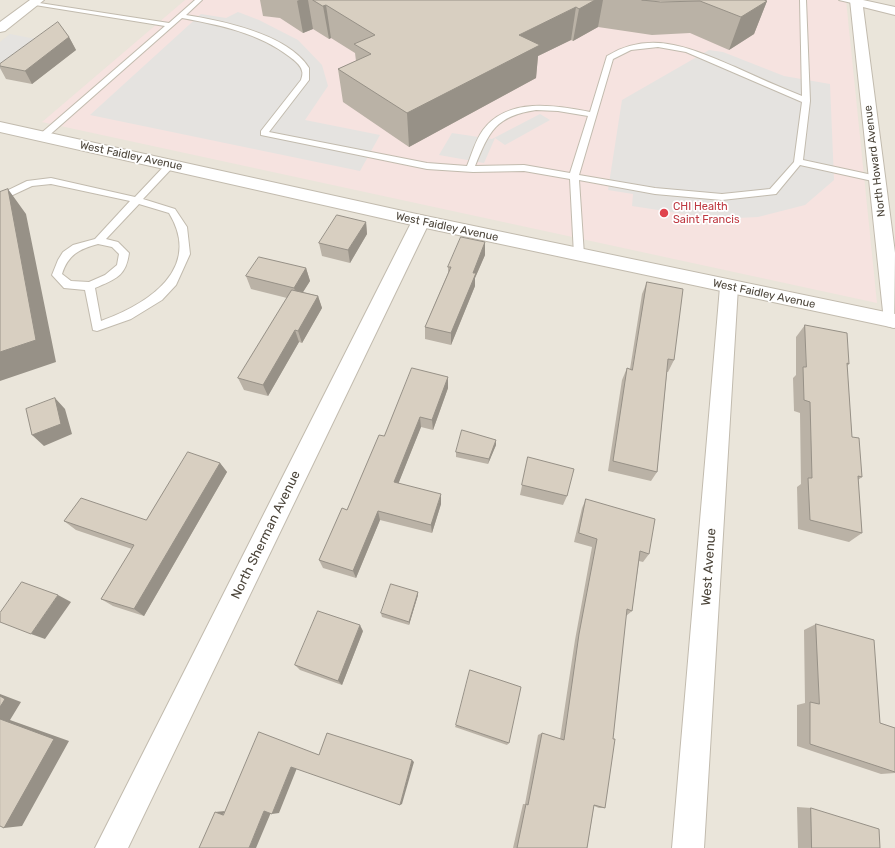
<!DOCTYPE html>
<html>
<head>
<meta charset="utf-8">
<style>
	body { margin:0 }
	canvas { display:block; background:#f6f3ec }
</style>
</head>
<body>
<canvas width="895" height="848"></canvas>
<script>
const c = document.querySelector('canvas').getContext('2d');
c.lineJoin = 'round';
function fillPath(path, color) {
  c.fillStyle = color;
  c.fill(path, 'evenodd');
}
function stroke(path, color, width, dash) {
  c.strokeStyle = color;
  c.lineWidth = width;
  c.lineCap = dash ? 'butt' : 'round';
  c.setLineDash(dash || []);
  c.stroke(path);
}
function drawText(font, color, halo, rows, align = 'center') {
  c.font = font + ' Rubik,sans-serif';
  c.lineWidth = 3.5;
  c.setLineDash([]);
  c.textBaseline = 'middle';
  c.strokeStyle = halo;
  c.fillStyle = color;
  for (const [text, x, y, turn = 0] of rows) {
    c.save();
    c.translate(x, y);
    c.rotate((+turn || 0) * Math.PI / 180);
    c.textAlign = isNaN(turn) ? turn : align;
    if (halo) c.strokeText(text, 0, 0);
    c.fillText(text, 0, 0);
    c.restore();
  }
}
fillPath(new Path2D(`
	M0 0H895V848H0Z`), '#eae5da');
fillPath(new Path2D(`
	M185 0H846L877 303 42 122Z`), '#f6e3e0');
fillPath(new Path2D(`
	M238 12 259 20 298 40 322 65 328 86 305 120 380 135 360 171 90 115 201 14 226 18Z
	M10 34 41 40 0 70V42Z
	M709 50 723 52 784 76 830 84 834 180 805 205 758 217 717 219 632 206 633 194 608 190 622 100Z
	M540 114 550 120 505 145 495 138 484 163 439 155 452 133 492 139Z`), '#e5e3e0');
const service = new Path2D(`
	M195 0H202L186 15C223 21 288 34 309 68V80L269 132 427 163 467 166C472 154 475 141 483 130 508 97 555 105 590 112L607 56C652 29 692 49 735 67 757 77 779 87 802 96L800 0H806L810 101 803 160 877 176 881 179 877 182 800 165 776 194 722 200 655 194 579 180 584 255 579 258 574 255 570 179 524 171 473 172 427 169 261 135V131L301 80C302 77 303 73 302 71 301 65 294 60 290 57 259 33 220 25 182 18L45 139H39V135L165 26 35 5 32 3 33 2 169 23ZM658 47 686 52 802 102 794 162 770 189 722 194 655 188 579 175 613 59 631 50ZM536 110 558 111 588 116 570 173 524 165 475 166C489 132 495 116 536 110Z
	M839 0H856L859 2 856 4Z
	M171 161 175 164 174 166 143 199 175 209 187 227 190 254 176 285 162 300 131 319 97 331 93 330 85 290 64 288 52 275 58 260 63 252 73 245 95 239 130 201 51 184 32 186 0 201V194L27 181 51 178 135 197 168 162ZM139 204 169 213C203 269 148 304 101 321L95 288C116 279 126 276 129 253L118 242 106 239ZM98 244 112 247 119 254 117 265 105 275 89 282 71 281 62 274C68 255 79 249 98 244Z`);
const minor = new Path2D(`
	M30 0H44L5 31 0 32V22Z
	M850 0H863L895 7V15L863 7 895 253 894 328 887 326 884 321Z
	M421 215 427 217 430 221 128 848H95L412 221 415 217Z
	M729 280 736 282 738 287 704 848H672L720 287 722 282Z`);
const tertiary = new Path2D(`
	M0 122 421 215 895 314V328L421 227 0 132Z`);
stroke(service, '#c2bbae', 2);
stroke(minor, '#c2bbae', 2);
stroke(tertiary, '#c2bbae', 2);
fillPath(service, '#fff');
fillPath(minor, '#fff');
fillPath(tertiary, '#fff');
fillPath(new Path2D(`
	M260 0H764L767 1 754 34 729 50 690 33 652 35 598 27 573 41 571 40 538 56 536 78 409 147 343 102 338 69 356 61 355 53 331 38 329 39 313 29 303 33 280 18 263 16Z
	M69 37 76 50 32 84 6 79 0 68V64Z
	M366 222 367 234 350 263 322 256 319 243Z
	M485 242V255L475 278V286L451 345 425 339V327L448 273V267Z
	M306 268 310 281 303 292 318 296 322 308 302 343 299 342 268 396 244 390 238 378 287 298 251 289 246 276Z
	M647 282 674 360 668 372H667L657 472 651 481 608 471 622 380 627 368 630 369 642 294Z
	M805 325 849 364 847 366 852 437 862 477 858 480 862 533 849 542 798 529 797 487 801 484 800 413 794 411 793 378 796 375V337Z
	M448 377V388L433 430 421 427 398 484 441 504 432 533 380 520 356 578 323 568 319 560 347 510 384 436Z
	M496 445 488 464 456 457V452Z
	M528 457 567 496 563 505 520 495Z
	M220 463 227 472 144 616 113 606 101 599 132 549 76 530 64 521 146 520Z
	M586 499 649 554 643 562 639 561 632 611 626 616 605 808H599L594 806 587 848H513L523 804H525L538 735 542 733 560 739 575 640 592 547 574 542 582 508Z
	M418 595 409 625 382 617 381 613Z
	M816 624 880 723 895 728V773L881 774 797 746V705L805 703 804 630Z
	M363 631 342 685 300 670 295 665Z
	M456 725 509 743 507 745 455 727Z
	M797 807 811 808 880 848H798Z`), '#bab2a6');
fillPath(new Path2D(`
	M299 0H308L313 29 303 33 297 1Z
	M595 0H603L598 27 573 41 579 9Z
	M767 1 754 34 729 50 741 17Z
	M326 5 331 38 329 39 323 6Z
	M576 7 571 40 538 56 536 78 409 147 407 113 519 35Z
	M69 37 76 50 32 84 25 71Z
	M8 189 26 214 56 362 0 381V352Z
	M366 222 367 234 350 263 348 250Z
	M485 242V255L475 278V286L451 345V333L473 273Z
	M306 268 310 281 298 300 294 288Z
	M318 296 322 308 302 343 298 331Z
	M295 330 299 342 268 396 263 385Z
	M448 377V388L433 430 432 420Z
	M55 398 65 409 72 434 44 446 32 435Z
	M420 417 421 427 395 492 394 482Z
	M496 440V445L488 464 489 459Z
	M220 463 227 472 144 616 134 609Z
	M441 494V504L432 533 431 525Z
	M378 511 380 520 356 578 353 571Z
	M418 592V595L409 625V622Z
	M58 595 71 602 45 639 31 634Z
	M360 625 363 631 342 685 338 681Z
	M0 694 21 702 10 720 69 741 22 826 4 828 0 719Z
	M412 760 414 762 402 804 400 805Z
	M291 767 297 768 279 813 272 814Z
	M272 810 256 848H249L264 811Z
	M225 811 223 815 215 812Z`), '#979187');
const building = new Path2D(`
	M313 0H595L579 9 576 7 519 35 540 45 407 113 338 69 371 54 354 44 375 35 326 5 323 6Z
	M642 0H764L767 1 741 17 700 1 661 2Z
	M58 22 69 37 25 71 0 66V64Z
	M8 189 36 340 0 352V192Z
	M337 215 366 222 348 250 319 243Z
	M461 237 485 242 473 273H476L451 333 425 327 451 267H448Z
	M259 257 306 268 294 288 246 276Z
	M647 282 683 289 674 360 668 359 657 472 613 461 627 368 632 370Z
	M292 290 318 296 298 331 295 330 263 385 238 378Z
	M805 325 847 333 849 364 847 363 852 437 859 438 862 477 858 476 862 533 810 520 808 478H812L810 402 804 400 803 367H806Z
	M412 368 448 377 432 420 420 417 394 482 441 494 431 525 378 511 353 571 319 560 342 508 347 510 379 435 384 436Z
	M55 398 61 424 32 435 26 409Z
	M462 430 496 440 489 459 456 452Z
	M188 452 220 463 134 609 101 599 134 545 64 521 81 498 146 520Z
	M528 457 574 469 567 496 522 485Z
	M586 499 655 519 649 554 640 551 632 611 627 609 613 739H615L605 808 594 805 587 848H517L526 804 528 805 542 733 564 740 579 634 597 539 579 533Z
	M22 582 58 595 31 634 0 622V613Z
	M391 584 418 592 409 622 381 613Z
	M318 611 360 625 338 681 295 665Z
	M816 624 874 640 880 723 895 728V772L810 744V702L819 704Z
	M470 670 521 687 509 743 456 725Z
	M0 696 5 699 0 707Z
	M0 719 54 739 4 828 0 826Z
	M259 732 319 755 327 733 412 760 400 805 291 767 272 814 264 811 249 848H199L215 812 223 815Z
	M811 808 879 829 880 848H812Z`);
fillPath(building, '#d8cfc1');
stroke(building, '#979187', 1);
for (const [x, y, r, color] of [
	[664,213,5,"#e0444e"]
]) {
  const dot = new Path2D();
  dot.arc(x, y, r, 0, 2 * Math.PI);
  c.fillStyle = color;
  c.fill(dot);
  stroke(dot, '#fff', 1.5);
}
drawText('11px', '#4b4439', '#fff', [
	["West Faidley Avenue",131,156,12],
	["North Howard Avenue",875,161,-97],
	["West Faidley Avenue",447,227,12],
	["West Faidley Avenue",764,294,12]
]);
drawText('11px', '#be3a42', '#fff', [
	["CHI Health",673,207],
	["Saint Francis",673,220]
], 'left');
drawText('13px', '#4b4439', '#fff', [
	["North Sherman Avenue",266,535,-64],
	["West Avenue",709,567,-86]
]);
</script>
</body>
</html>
